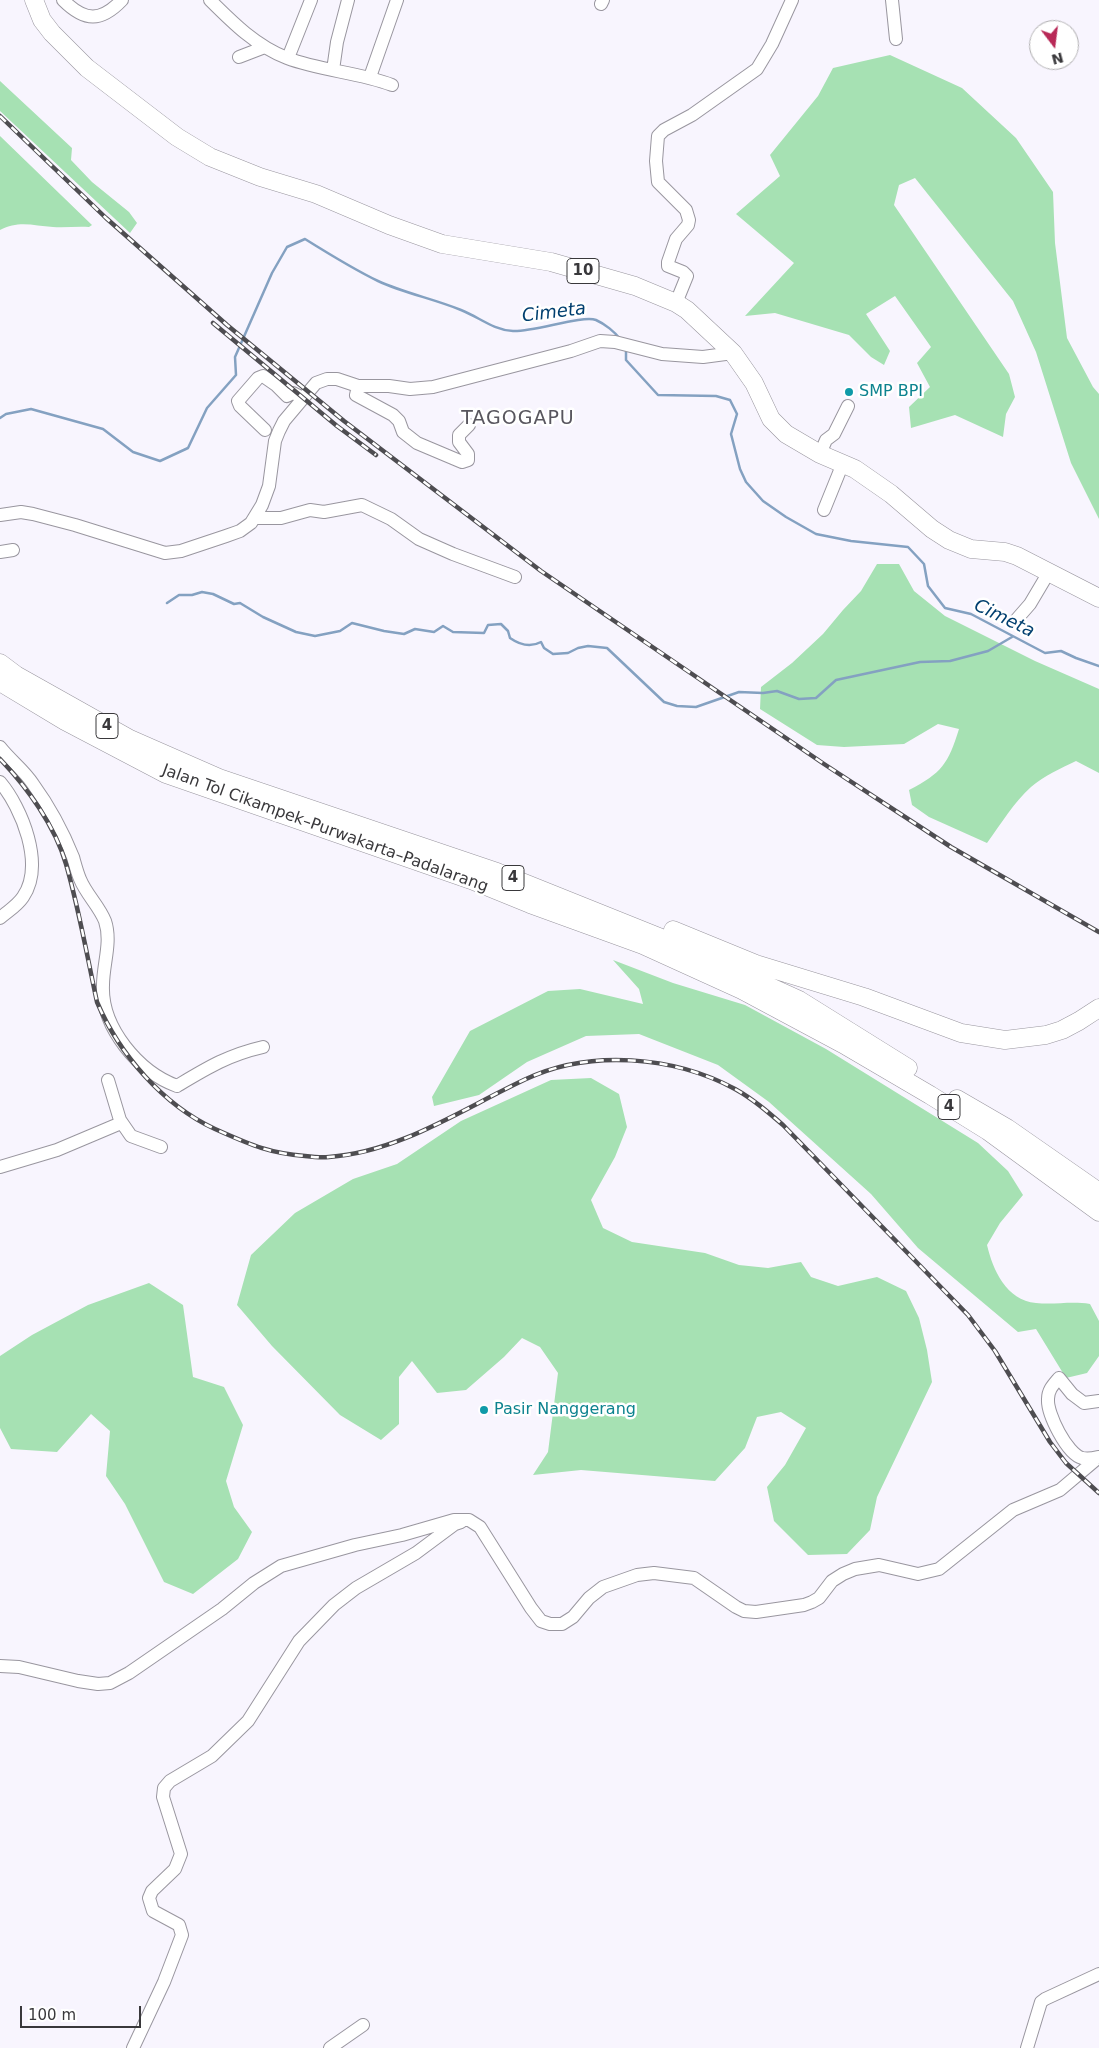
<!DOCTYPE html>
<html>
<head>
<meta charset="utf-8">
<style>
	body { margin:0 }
	#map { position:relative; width:1099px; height:2048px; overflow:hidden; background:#f8f5fe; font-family:"DejaVu Sans",sans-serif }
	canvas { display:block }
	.north { position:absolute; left:1029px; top:20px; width:50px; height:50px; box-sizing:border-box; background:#fff; border:1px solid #b0afb1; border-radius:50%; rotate:165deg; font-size:14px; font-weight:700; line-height:20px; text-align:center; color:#39383b }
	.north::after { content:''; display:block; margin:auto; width:18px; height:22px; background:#b82957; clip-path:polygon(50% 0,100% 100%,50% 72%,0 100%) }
	.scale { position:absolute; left:20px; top:2006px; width:121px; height:22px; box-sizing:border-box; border:2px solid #39383b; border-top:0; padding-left:6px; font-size:15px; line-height:18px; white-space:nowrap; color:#39383b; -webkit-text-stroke:4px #fff; paint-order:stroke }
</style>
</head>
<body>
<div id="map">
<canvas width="1099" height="2048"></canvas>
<div class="north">N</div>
<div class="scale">100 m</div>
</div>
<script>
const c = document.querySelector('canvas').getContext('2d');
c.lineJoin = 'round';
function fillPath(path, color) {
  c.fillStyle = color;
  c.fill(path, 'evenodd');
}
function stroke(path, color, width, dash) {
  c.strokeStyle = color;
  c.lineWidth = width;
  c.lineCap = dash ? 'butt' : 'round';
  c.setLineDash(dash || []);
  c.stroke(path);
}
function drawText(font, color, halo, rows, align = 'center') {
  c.font = font + ' "DejaVu Sans",sans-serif';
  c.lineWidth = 5;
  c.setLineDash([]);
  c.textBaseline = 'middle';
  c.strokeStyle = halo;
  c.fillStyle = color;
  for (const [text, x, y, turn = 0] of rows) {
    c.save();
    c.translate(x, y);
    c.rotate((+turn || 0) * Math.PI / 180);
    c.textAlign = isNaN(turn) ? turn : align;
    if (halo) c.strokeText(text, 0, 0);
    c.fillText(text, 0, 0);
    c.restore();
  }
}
fillPath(new Path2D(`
	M890 55 962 88 1016 138 1053 192 1055 243 1067 338 1093 387 1099 394V519L1071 463 1036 352 1013 301 915 178 899 185 894 205 1009 374 1015 397 1006 414 1003 437 955 415 911 428 909 407 930 387 917 363 931 347 895 296 866 314 890 351 884 365 871 357 849 335 775 313 745 316 794 263 736 214 780 176 770 155 818 96 833 68Z
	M0 81 72 148 71 160 92 182 129 212 137 223 130 233 0 111Z
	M0 136 92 225 89 227C77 226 65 228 53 227 34 226 19 220 0 230Z
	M877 564H899L914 591 945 616 1035 661 1099 689V773L1076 761C1061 768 1044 776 1031 787 1014 802 1001 824 987 843L929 817 912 805 909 790C942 773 948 764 959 729L938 724 904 744 844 747 817 745 760 709 761 687 792 663 823 634 843 610 861 591Z
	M613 960 673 983 745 1005 826 1049 978 1143 1008 1171 1023 1195 1000 1223 987 1245C993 1270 1006 1300 1036 1303 1054 1305 1071 1301 1090 1304L1099 1321V1356L1087 1373 1066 1378 1036 1329 1018 1332 918 1248 871 1194 769 1102 718 1065 639 1034 586 1036 527 1062 479 1095 434 1106 432 1097 470 1031 548 991 580 989 643 1004 639 989Z
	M591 1078 619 1094 627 1127 615 1157 591 1200 603 1228 632 1242 705 1253 739 1265 768 1268 801 1262 811 1277 838 1286 877 1277 906 1291 919 1318 927 1350 932 1382 877 1497 870 1530 847 1554 808 1555 774 1521 767 1487 785 1465 806 1428 781 1412 757 1417 745 1448 715 1481 581 1470 533 1475 548 1452 558 1373 540 1347 522 1338 504 1357 466 1390 437 1393 412 1361 399 1377V1424L381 1440 340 1415 272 1346 237 1305 251 1255 295 1213 353 1179 397 1164 461 1121 551 1080Z
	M149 1283 183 1305 193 1377 224 1387 243 1425 226 1481 234 1507 252 1532 238 1559 193 1594 164 1582 125 1504 106 1476 110 1431 91 1414 57 1452 11 1449 0 1428V1356L32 1335 88 1305Z`), '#a6e1b3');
stroke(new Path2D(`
	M626 350V360L658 395 716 396 730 400 737 414 731 434 740 469 746 482 763 501 786 517 816 534 851 541 908 547 924 564 928 586 945 608 971 614 1045 653 1061 651 1076 658 1099 666
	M0 418 6 414 31 409 103 429 133 452 160 461 188 448 207 408 236 375 235 357 272 273 287 247 305 239C329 254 353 269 378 281 404 293 434 299 461 310 479 317 493 330 513 331 534 332 582 315 596 320 605 324 615 332 620 339
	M167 603 179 595H192L202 592 213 594 234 604 240 603 263 617 296 632 315 636 340 631 352 623 384 631 404 634 415 629 434 632 443 626 453 632 484 633 488 625 501 624 508 631 510 638C520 645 530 648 541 642L544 648 553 654 568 653 578 648 588 646 607 648 664 702 677 706 696 707 739 692 763 693 777 691 799 699 816 698 836 680 920 662 950 661 988 651 1012 637`), '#84a1c1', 2.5);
const minor = new Path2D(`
	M63 0C85 22 101 22 122 0
	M210 0C233 23 256 46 287 58 321 71 358 72 392 85
	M892 0 896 39
	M601 4 603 0
	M239 57 265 47
	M288 58 311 0
	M333 70 337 42 348 0
	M370 77 397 0
	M676 303 687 276 683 272 668 266V262L676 239 688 225 689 220 686 210 658 182 656 161 658 136 664 130 692 115 757 69 772 44 792 0
	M358 386 356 395 393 415 399 421 403 432 417 443 462 462 468 460V454L459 442V435L469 425
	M265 430 240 406 238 401 258 378 263 376 276 385 287 396 293 393 303 398
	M820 454 826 440 834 434 848 406
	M824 510 843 463
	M0 515 21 512 33 514 75 525 165 553 181 551 226 536 240 531 251 523 262 505 269 486 275 441 279 431 284 421 316 383 327 379H337L358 386H389L410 389 433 387 571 351 600 341 615 342 662 354 703 357 733 353
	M254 518H281L310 510 324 512 362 505 391 519 419 539 453 554 515 577
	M0 552 13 550
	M1016 620 1030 604 1049 572
	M0 747C10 760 24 770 33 784 49 806 63 832 73 857 75 864 77 872 80 879 86 894 99 906 105 921 112 942 103 964 103 985 101 1028 139 1072 177 1086 207 1068 228 1055 263 1047
	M0 782C22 808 45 865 23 897 17 906 8 911 0 918
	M108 1080 120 1120 131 1136 161 1147
	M0 1167 57 1150 121 1123
	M1098 1457C1094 1458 1087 1459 1082 1458 1067 1454 1047 1414 1048 1399 1048 1390 1053 1385 1059 1378L1072 1394 1084 1403 1099 1401
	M0 1666 19 1667 78 1681 98 1684 110 1683 129 1673 222 1609 254 1583 281 1566 355 1545 402 1535 454 1520H469L480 1527 531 1608 541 1621 550 1624H562L573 1617 589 1598 603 1587 637 1575 654 1573 694 1578 736 1607 744 1611 756 1612 804 1605 812 1602 819 1598 832 1581 843 1574 855 1569 879 1565 918 1574 939 1569 1013 1510 1060 1490 1099 1457
	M133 2048 164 1982 182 1935 179 1925 153 1911 149 1898 152 1891 175 1869 181 1854 163 1797 164 1788 170 1781 212 1756 248 1721 299 1641 334 1605 356 1588 416 1553 455 1524 461 1522
	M330 2048 363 2025
	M1027 2048 1041 2002 1045 1999 1099 1974`);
const highway = new Path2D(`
	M34 0 42 20 52 33 87 68 177 137 210 157 260 177 316 194 389 225 442 244 551 262 635 286 676 303 687 310 733 353 754 383 771 419 786 434 820 454 855 469 891 494 932 529 949 540 971 549 1005 552 1017 556 1099 598
	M0 663 16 675 130 739 219 778 497 872 664 939 799 1000 908 1068
	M0 682 65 721 166 774 471 880 530 904 643 945 742 990 843 1044 930 1095 988 1131 1099 1212
	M673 930 756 964 864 997 961 1033 1005 1040 1046 1035 1062 1030 1079 1021 1099 1008
	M957 1099 1007 1128 1099 1192`);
stroke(minor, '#99969f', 14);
stroke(highway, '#99969f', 19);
stroke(minor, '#fff', 12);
stroke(highway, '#fff', 18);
const rail = new Path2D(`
	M0 116 106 218 227 325 344 421 541 571 824 764 951 847 1099 932
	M213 323 337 426 376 455
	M0 759C27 787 55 826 66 864 79 909 87 956 97 1002 119 1054 163 1105 215 1129 249 1144 267 1153 305 1156 313 1157 321 1158 329 1157 400 1152 462 1109 526 1079 590 1049 674 1056 735 1089 753 1099 768 1112 783 1125L968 1315 995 1351 1050 1442 1066 1463 1099 1493`);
stroke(rail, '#4e4d51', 4.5);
stroke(rail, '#fff', 2.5, [8]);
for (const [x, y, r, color] of [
	[849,392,5,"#0f9aa8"],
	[484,1410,5,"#0f9aa8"]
]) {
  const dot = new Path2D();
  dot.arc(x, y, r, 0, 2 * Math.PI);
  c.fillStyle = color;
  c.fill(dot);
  stroke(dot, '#fff', 2);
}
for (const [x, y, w] of [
	[583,271,32],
	[107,726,22],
	[513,878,22],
	[949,1107,22]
]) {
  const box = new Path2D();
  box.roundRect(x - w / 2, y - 12.5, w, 25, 4);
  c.fillStyle = '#fff';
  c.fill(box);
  stroke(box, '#39383b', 1);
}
drawText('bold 15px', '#39383b', null, [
	["10",583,271],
	["4",107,726],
	["4",513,878],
	["4",949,1107]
]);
drawText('16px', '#0d838f', '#fff', [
	["SMP BPI",859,392],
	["Pasir Nanggerang",494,1410]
], 'left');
drawText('16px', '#39383b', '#fff', [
	["Jalan Tol Cikampek–Purwakarta–Padalarang",325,829,20]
]);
drawText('italic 18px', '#013f6f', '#fff', [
	["Cimeta",554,313,-7],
	["Cimeta",1004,619,26]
]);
c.letterSpacing = '1px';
drawText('19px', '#58565e', '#fff', [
	["TAGOGAPU",518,419]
]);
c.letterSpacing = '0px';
</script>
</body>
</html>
